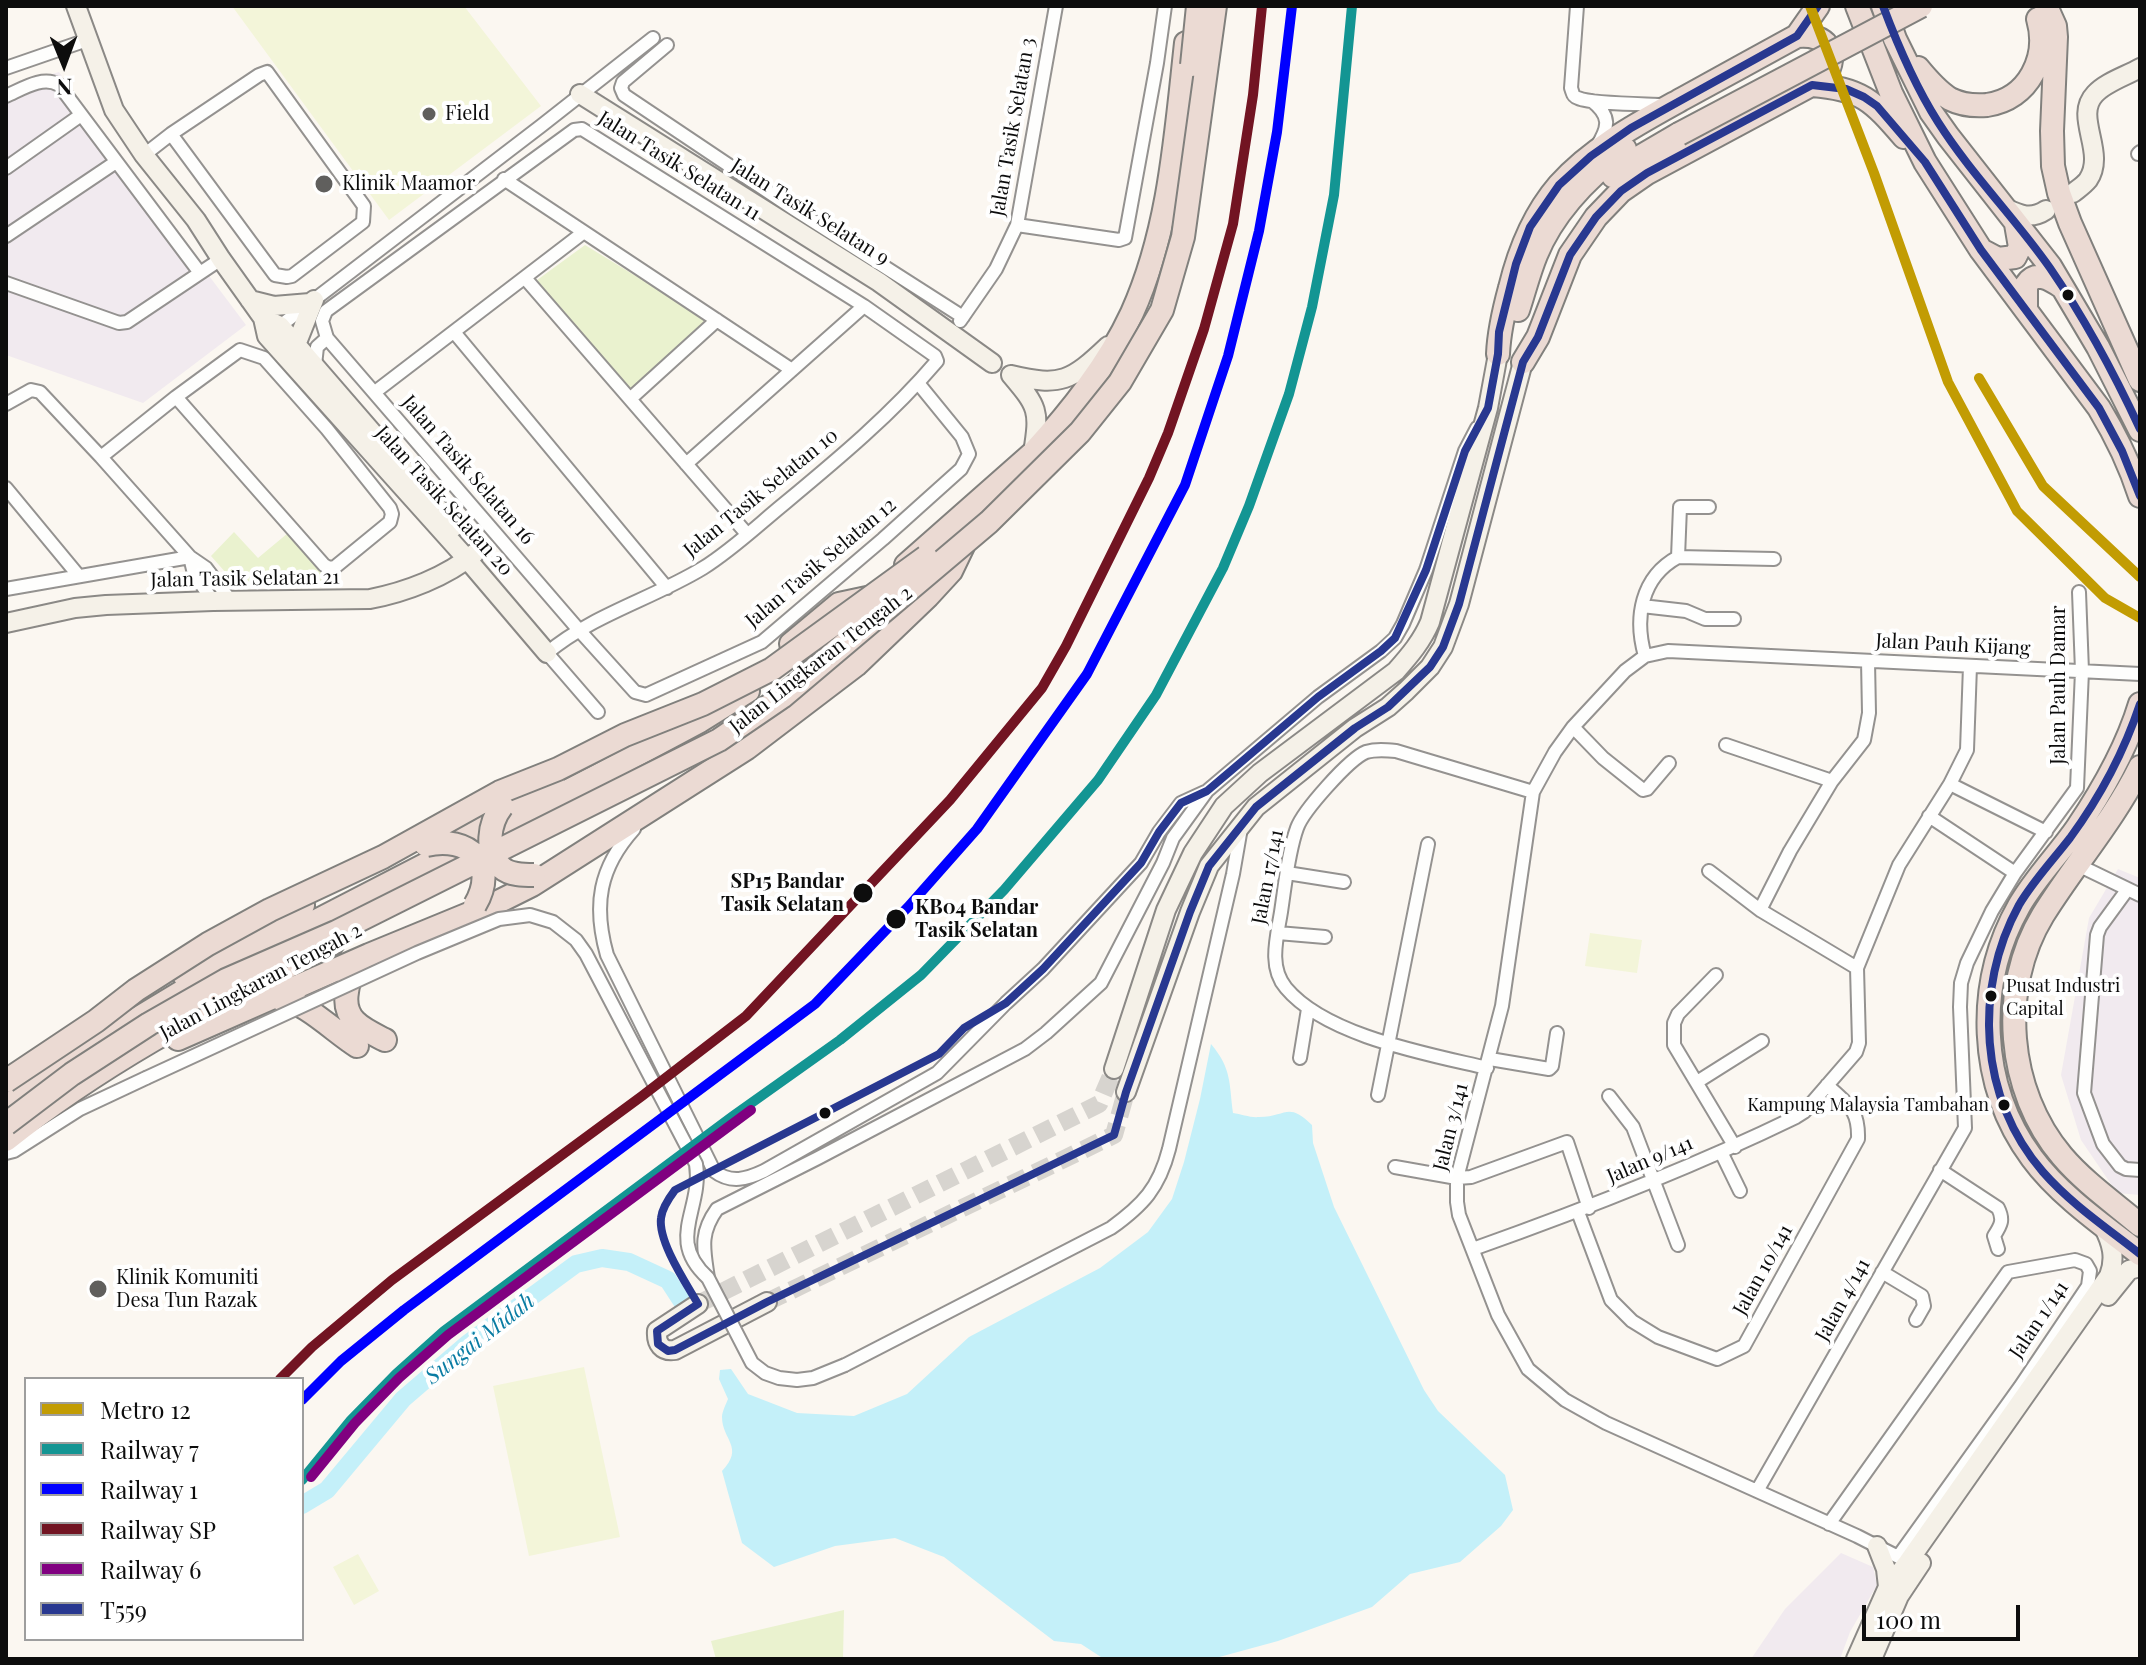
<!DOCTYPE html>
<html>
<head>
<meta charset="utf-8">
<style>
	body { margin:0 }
	#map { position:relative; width:2146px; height:1665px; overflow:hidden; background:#fbf7f1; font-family:"Playfair Display",serif }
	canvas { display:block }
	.frame { position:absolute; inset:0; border:8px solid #0d0d0d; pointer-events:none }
	.legend { position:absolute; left:24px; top:1377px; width:280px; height:264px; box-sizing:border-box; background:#fff; border:2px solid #9e9e9e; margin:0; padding:10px 14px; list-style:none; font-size:24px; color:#0d0d0d }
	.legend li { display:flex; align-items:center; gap:16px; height:40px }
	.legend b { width:40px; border:2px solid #9e9e9e }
	.north { position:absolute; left:24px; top:24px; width:80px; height:80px; -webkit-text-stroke:6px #fff; paint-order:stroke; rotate:179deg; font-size:22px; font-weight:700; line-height:32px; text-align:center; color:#0d0d0d }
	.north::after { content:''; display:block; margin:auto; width:28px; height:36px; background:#0d0d0d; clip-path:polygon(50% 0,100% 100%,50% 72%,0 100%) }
	.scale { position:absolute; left:1862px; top:1605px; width:158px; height:36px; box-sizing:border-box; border:4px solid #0d0d0d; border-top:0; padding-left:10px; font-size:24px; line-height:28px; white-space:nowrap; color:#0d0d0d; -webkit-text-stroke:6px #fff; paint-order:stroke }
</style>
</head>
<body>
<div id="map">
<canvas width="2146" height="1665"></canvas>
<div class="frame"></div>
<ul class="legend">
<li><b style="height:10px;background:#c29c03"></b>Metro 12</li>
<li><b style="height:10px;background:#139593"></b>Railway 7</li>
<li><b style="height:10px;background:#00f"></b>Railway 1</li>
<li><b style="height:10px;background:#721422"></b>Railway SP</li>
<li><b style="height:10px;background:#800080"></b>Railway 6</li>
<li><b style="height:10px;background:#283890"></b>T559</li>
</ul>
<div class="north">N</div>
<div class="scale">100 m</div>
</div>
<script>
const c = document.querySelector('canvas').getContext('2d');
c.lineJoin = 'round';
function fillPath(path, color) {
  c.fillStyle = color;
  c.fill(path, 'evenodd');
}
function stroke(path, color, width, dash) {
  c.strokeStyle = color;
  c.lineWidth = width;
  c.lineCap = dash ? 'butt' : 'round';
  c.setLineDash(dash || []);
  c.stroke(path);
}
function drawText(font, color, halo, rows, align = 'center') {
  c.font = font + ' "Playfair Display",serif';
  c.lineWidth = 8;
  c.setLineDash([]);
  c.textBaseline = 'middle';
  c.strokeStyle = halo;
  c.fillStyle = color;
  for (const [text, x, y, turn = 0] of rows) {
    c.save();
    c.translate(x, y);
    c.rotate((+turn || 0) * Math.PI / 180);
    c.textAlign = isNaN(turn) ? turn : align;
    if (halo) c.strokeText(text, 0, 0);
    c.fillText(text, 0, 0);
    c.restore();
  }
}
fillPath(new Path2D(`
	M59 72 89 116 246 325 143 403 6 355V88Z
	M2118 869 2140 878V1195L2117 1193 2081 1140 2061 1075 2089 918Z
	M1841 1553 1873 1567 1877 1585 1850 1632 1840 1659H1751L1785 1609Z`), '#f1eaef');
fillPath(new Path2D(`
	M585 245 711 322 629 392 533 283Z
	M234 532 258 558 288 533 329 581 234 582 211 556Z
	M844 1610 843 1659H716L711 1641Z`), '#eaf2cf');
fillPath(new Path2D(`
	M232 6H464L541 106 389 220Z
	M1590 933 1642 940 1637 973 1585 966Z
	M584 1367 620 1537 529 1556 493 1386Z
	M358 1554 379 1591 354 1605 333 1567Z`), '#f3f5d9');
fillPath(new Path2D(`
	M1211 1044C1232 1069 1229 1083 1233 1113 1241 1114 1251 1118 1259 1117 1287 1117 1287 1101 1312 1125L1313 1143 1334 1207 1424 1390 1438 1411 1505 1475 1513 1510 1501 1526 1460 1562 1410 1574 1372 1607 1278 1641 1212 1659H1104L1081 1644 1054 1641 944 1557 895 1538 835 1546 774 1567 742 1543 722 1471C745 1447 722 1440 722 1417 722 1412 726 1404 728 1399L719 1379 720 1370 731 1369 748 1394 797 1413 854 1416 907 1394 969 1337 1100 1268 1148 1232 1172 1199 1184 1162 1200 1099Z`), '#c4f0f9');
stroke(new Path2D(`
	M302 1505 327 1490 403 1399 467 1344 576 1264 602 1258 629 1262 668 1280 683 1303`), '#c4f0f9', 18);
stroke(new Path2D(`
	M767 1302 1114 1135 1126 1092
	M698 1304 1099 1104 1114 1069`), '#d7d4cf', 18, [18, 9]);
const street = new Path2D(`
	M1577 6 1571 88C1573 93 1572 96 1578 98 1591 104 1646 104 1663 105
	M667 45 623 82 621 88 624 95 794 209 963 317
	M6 68 87 40
	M6 96C22 89 43 75 59 85L200 273
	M1592 101C1611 116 1609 127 1597 146
	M2138 154 2140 152
	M144 155 171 134 259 75 267 72 364 206 363 222 292 276 287 277 275 275 171 134
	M6 168 81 115
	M504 179 792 370
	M1017 225 1119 240 1125 238 1157 63 1165 6
	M6 236 116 162
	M525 278 747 534
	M6 283 119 323 127 322 221 259
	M960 321 996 269 1017 225 1056 6
	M276 329 541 126 653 38
	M454 332 667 588
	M315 365 317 347 327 338
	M375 392 584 232
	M630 399 717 320
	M6 404 31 390 40 392 101 457 190 557
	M101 457 176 397 240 350 264 358 327 429 390 508 392 514 390 522 335 567 329 568 324 565 176 397
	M686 464 864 306
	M6 488 78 575
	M1678 557 1680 507H1709
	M6 589 190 557
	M213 601 194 574 190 557 206 568 231 601
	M1642 606 1686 611 1705 619H1734
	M1645 656C1634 618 1641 577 1678 557L1774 559
	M598 712 547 653C592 615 652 599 703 568 732 550 758 525 785 503 838 459 892 414 937 361L935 356 864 306 582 129 574 130 326 311 322 321 327 338 578 629 635 692 646 695 762 642 883 539 961 469 969 454 962 437 918 383
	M1573 727 1603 758 1643 790 1647 789 1669 763
	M1726 745 1832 781
	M1950 784 2046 832
	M1929 816 2015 873
	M634 829C599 868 593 905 607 955L714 1171C731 1184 747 1179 764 1171L937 1073 1006 1003 1043 969 1141 863 1159 832 1181 803 1205 792
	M2078 865 2140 895
	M1709 871 1760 910 1857 968
	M1287 873 1344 882
	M2127 890 2100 927 2097 935 2084 1093 2103 1144 2120 1166 2126 1169 2140 1170
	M1760 910 1790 851 1832 781 1864 740 1869 713 1868 661
	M1278 933 1325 937
	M1716 975 1678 1014 1674 1023V1045L1735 1147
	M1300 1058 1308 1009
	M1490 1059 1549 1069 1552 1066 1557 1033
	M1487 1068C1428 1054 1326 1036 1286 988 1268 967 1277 937 1281 912 1285 886 1288 853 1297 828 1303 811 1349 759 1366 752 1376 749 1386 750 1396 751L1533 792
	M1697 1082 1762 1041
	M1378 1095 1428 844
	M1609 1096 1633 1127 1678 1245
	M1721 1152 1740 1191
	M6 1153 14 1151 80 1109 146 1078
	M1395 1167 1457 1178 1471 1177 1567 1142 1589 1208
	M1940 1170 1998 1208C2004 1220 2001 1225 1994 1236L1998 1249
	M1578 1212 1611 1300 1632 1321 1658 1337 1717 1359 1744 1346 1858 1139C1859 1109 1848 1105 1827 1085
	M1473 1249C1583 1210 1691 1168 1796 1117L1804 1112 1856 1052 1859 1043 1857 968 1899 865 1950 784 1967 750 1970 666
	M1882 1272 1922 1296 1924 1306 1916 1320
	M708 1278C704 1250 699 1234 717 1209L818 1158 1025 1049 1046 1033 1101 983 1163 863 1173 838 1207 791 1318 697 1381 651 1395 638 1403 624 1426 570 1465 451 1477 428
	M845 1365 1111 1228C1143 1205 1159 1188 1169 1149L1233 874 1241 828
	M1757 1491 1965 1128 1960 1007 1961 983 1967 963 1992 911 2015 873 2077 788 2082 671 2079 592
	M1829 1524 2008 1272 2075 1260 2086 1264 2090 1271 2088 1286 2020 1387 1898 1557
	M1912 1564 1857 1536 1606 1423 1565 1400 1528 1369 1498 1315 1459 1215 1457 1202V1178L1502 1006 1533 792 1555 752 1573 727 1625 671 1645 656 1668 651 2140 674`);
const secondary = new Path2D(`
	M76 6 114 110 144 155 196 220 221 259 263 318 267 336 467 559 547 653
	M580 94 879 282 992 363
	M2073 193C2078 189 2084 185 2088 180 2107 152 2073 117 2095 94 2106 82 2126 76 2140 68
	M2005 208C2020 215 2031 220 2046 210
	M250 300 274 306 310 303
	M263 318 280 326 454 527
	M296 345 314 300
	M1011 375C1061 387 1071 381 1108 346
	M1011 375C1038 407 1040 410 1033 453
	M6 623 75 608 106 605 213 601 370 599C406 592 446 577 475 553
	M1114 1069 1166 910 1193 853 1224 806 1260 773 1396 671C1410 655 1422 641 1430 622L1488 408 1498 354
	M1126 1092 1190 912 1209 866 1256 807 1355 728 1388 707 1406 691 1430 667 1443 647 1459 604 1523 362
	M2108 1296 2129 1270 2140 1267
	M698 1304 657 1331C656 1344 662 1352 675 1350L767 1302
	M1877 1546 1886 1569 1888 1587
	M1856 1659 1888 1587 1908 1562 2109 1276C2116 1258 2112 1243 2103 1226
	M1872 1659 1899 1596 1921 1563`);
const highway = new Path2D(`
	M1857 6 1891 93 1925 162 1981 250 2099 408C2116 436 2130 465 2140 496
	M1883 6 1895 39 1931 112 1948 136 2050 266 2098 347 2140 430
	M2046 6 2055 26 2056 37 2052 131 2053 166 2059 193 2070 223 2140 380
	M1797 36 1818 6
	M1918 68C1927 79 1937 91 1950 99 1962 105 1975 106 1987 105 2029 99 2049 57 2038 19
	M1812 85C1862 89 1872 100 1904 137
	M1613 176 1638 158 1679 134
	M1981 250 1998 259 2015 257 2020 247 2016 224
	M2026 309V285C2036 270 2050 279 2062 287
	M1518 310C1524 292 1529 272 1536 255 1554 211 1588 177 1625 149
	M1498 354C1499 331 1504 310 1510 288 1519 251 1534 214 1559 185 1593 147 1641 122 1684 98 1722 77 1759 57 1797 36 1826 33 1841 52 1824 78L1647 173 1621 191 1596 217 1570 255 1538 337 1523 362
	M906 565 1033 453C1071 411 1108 365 1132 313 1170 229 1176 133 1186 43
	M791 644 839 604 867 598
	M2140 704C2127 747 2102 791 2077 828 2059 854 2035 878 2019 906 1975 984 1978 1085 2032 1158 2059 1195 2104 1226 2140 1254
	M2140 767C2114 820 2074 865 2043 915 1998 989 2007 1091 2062 1156 2084 1182 2114 1203 2140 1225
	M427 844 553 780
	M357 968C351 975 348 982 347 992 342 1020 363 1029 385 1040
	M184 975 242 938 303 905
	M281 999C303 1000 337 1034 357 1046
	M178 1039 369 955 498 902 532 885 747 748 856 665 928 596 951 571 963 546
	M6 1107 99 1042 200 981 597 776 700 721 748 691
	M6 1140C106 1059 220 1002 333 943`);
stroke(street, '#949290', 16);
stroke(secondary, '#8b8986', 22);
stroke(highway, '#81807d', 26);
stroke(street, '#fefefd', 12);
stroke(secondary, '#f5f1e8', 18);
stroke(highway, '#ebdad3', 22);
const streetBridge = new Path2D(`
	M146 1078 417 953 499 919 530 915 553 922 576 940 586 954 696 1164C703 1210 665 1239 708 1278L752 1363 765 1373 779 1378 797 1380 813 1378 845 1365`);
const highwayBridge = new Path2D(`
	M1192 65 1198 6
	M1679 134 1921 6
	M502 806C489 823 484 852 502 868 510 875 524 875 534 875
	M426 845C469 835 499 864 475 905
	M6 1081 96 1021 136 990 208 944 270 910 383 857 500 792 558 769 625 735 703 704 772 669 926 557
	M6 1124 72 1074 149 1024 226 980 336 932 719 740 782 697 989 522 1080 432 1120 382 1162 310 1183 237 1215 6`);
stroke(streetBridge, '#949290', 16, []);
stroke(highwayBridge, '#81807d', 26, []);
stroke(streetBridge, '#fefefd', 12);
stroke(highwayBridge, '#ebdad3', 22);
stroke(new Path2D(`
	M1818 6 1797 36 1631 128 1591 156 1559 185 1530 227 1516 264 1499 332 1498 354 1488 408 1465 451 1426 570 1395 638 1381 651 1318 697 1207 791 1181 803 1159 832 1141 863 1043 969 1006 1003 964 1028 939 1054 675 1190C669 1198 662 1208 661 1218 658 1242 686 1283 698 1304L657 1331 658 1344 668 1351 675 1350 767 1302 1114 1135 1126 1092 1190 912 1209 866 1256 807 1355 728 1388 707 1430 667 1443 647 1459 604 1523 362 1538 337 1570 255 1596 217 1621 191 1647 173 1812 85 1846 89 1864 97 1877 106 1925 162 1981 250 2099 408 2122 451 2140 496
	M1883 6C1898 46 1915 86 1938 122 1971 174 2015 218 2050 268 2085 319 2114 373 2140 429
	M2140 704C2124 752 2100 797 2070 838 2053 860 2033 881 2019 905 1973 989 1979 1099 2043 1172 2071 1204 2107 1228 2140 1254`), '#283890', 8);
stroke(new Path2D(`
	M302 1480 351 1420 396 1374 444 1331 733 1116 840 1040 921 975 1004 890 1098 780 1156 695 1223 568 1249 506 1289 394 1312 307 1334 195 1352 6`), '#139593', 10);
stroke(new Path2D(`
	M302 1400 341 1361 404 1310 815 1004 908 907 977 829 1087 674 1185 485 1228 356 1259 231 1277 132 1292 6`), '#00f', 10);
stroke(new Path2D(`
	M280 1379 312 1347 392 1280 642 1096 746 1016 950 800 1042 688 1066 646 1149 478 1168 433 1204 329 1233 224 1253 95 1262 6`), '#721422', 10);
stroke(new Path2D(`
	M311 1477 355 1423 399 1378 448 1335 751 1110`), '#800080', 10);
stroke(new Path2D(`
	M1810 6 1874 173 1948 382 2017 511 2105 598 2140 618
	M1979 378 2043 486 2140 577`), '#c29c03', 10);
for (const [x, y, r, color] of [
	[429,114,8,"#605f5d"],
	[324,184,10,"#605f5d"],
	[2068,295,7,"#0d0d0d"],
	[863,893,11,"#0d0d0d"],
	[896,919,11,"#0d0d0d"],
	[1991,996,7,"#0d0d0d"],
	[2004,1105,7,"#0d0d0d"],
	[825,1113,7,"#0d0d0d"],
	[98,1289,10,"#605f5d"]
]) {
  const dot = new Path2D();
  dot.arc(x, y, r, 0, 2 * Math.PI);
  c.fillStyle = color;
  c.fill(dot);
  stroke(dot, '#fff', 3);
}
drawText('18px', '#0d0d0d', '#fff', [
	["Pusat Industri",2006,986],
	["Capital",2006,1009],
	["Kampung Malaysia Tambahan",1989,1105,"right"]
], 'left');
drawText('20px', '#0d0d0d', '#fff', [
	["Field",445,114],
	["Klinik Maamor",342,184],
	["Klinik Komuniti",116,1278],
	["Desa Tun Razak",116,1301]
], 'left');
drawText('20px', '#0d0d0d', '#fff', [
	["Jalan Tasik Selatan 3",1013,127,-80],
	["Jalan Tasik Selatan 11",679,166,32],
	["Jalan Tasik Selatan 9",810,212,32],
	["Jalan Tasik Selatan 16",468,470,49],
	["Jalan Tasik Selatan 10",761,493,-39],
	["Jalan Tasik Selatan 20",444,501,48],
	["Jalan Tasik Selatan 12",821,563,-40],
	["Jalan Tasik Selatan 21",245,579,-1],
	["Jalan Pauh Kijang",1953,645,3],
	["Jalan Lingkaran Tengah 2",821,660,-38],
	["Jalan Pauh Damar",2059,685,-90],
	["Jalan 17/141",1268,877,-79],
	["Jalan Lingkaran Tengah 2",261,982,-28],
	["Jalan 3/141",1451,1127,-76],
	["Jalan 9/141",1650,1160,-23],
	["Jalan 10/141",1763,1270,-61],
	["Jalan 4/141",1843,1300,-61],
	["Jalan 1/141",2039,1320,-56]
]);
drawText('bold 20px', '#0d0d0d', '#fff', [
	["SP15 Bandar",844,882],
	["Tasik Selatan",844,905],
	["KB04 Bandar",915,908,"left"],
	["Tasik Selatan",915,931,"left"]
], 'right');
drawText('italic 22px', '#0a7ca3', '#fff', [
	["Sungai Midah",480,1339,-38]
]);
</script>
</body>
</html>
